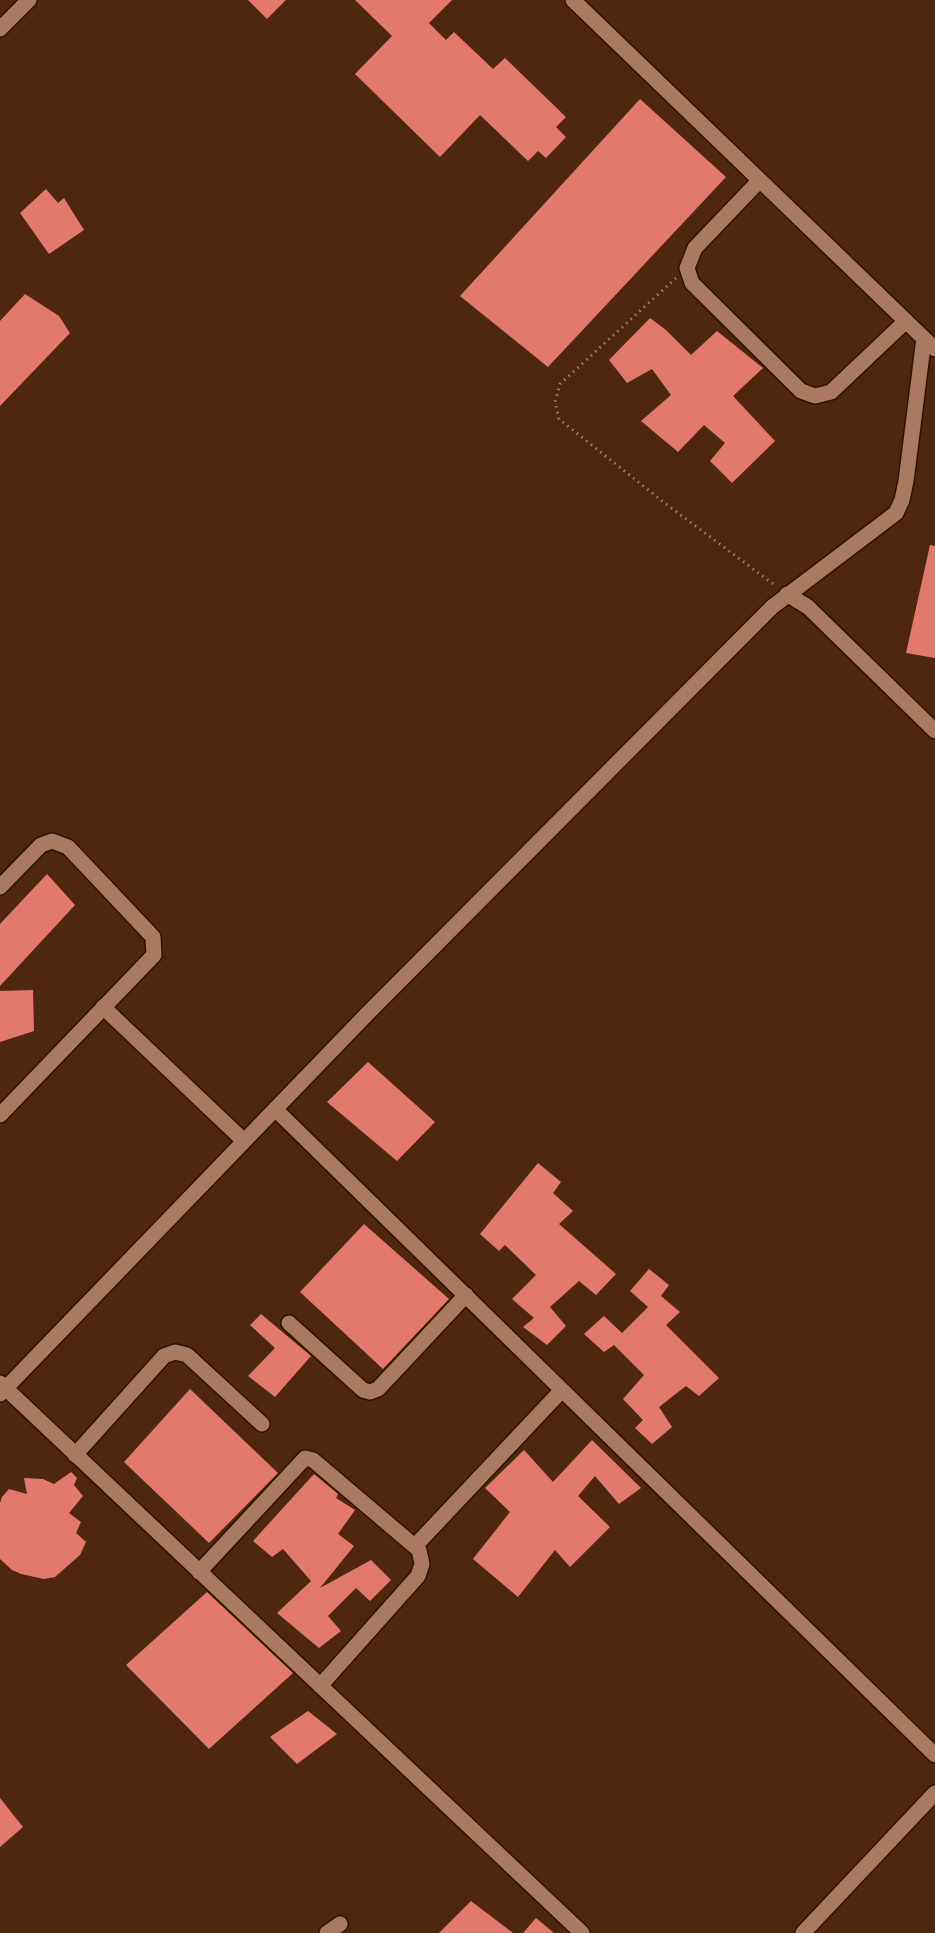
<!DOCTYPE html>
<html>
<head>
<meta charset="utf-8">
<style>
	body { margin:0 }
	canvas { display:block; background:#4f270e }
</style>
</head>
<body>
<canvas width="935" height="1933"></canvas>
<script>
const c = document.querySelector('canvas').getContext('2d');
c.lineJoin = 'round';
function fillPath(path, color) {
  c.fillStyle = color;
  c.fill(path, 'evenodd');
}
function stroke(path, color, width, dash) {
  c.strokeStyle = color;
  c.lineWidth = width;
  c.lineCap = dash ? 'butt' : 'round';
  c.setLineDash(dash || []);
  c.stroke(path);
}
fillPath(new Path2D(`
	M248 0H286L267 19Z
	M355 0H452L429 23 446 40 454 32 493 69 505 58 566 117 556 127 566 137 546 158 538 151 528 161 480 115 440 157 355 74 392 36Z
	M640 99 726 177 548 367 460 296Z
	M46 189 58 203 64 198 84 230 49 254 20 213Z
	M25 294 59 316 70 333 0 406V321Z
	M650 318 666 330 691 355 717 331 763 368 733 396 775 441 732 483 710 461 725 443 704 425 678 452 641 421 671 395 652 369 627 383 609 360Z
	M930 545 935 546V658L906 653Z
	M47 874 75 905 0 986V924Z
	M33 990 34 1031 0 1042V991Z
	M368 1062 435 1122 397 1161 327 1102Z
	M538 1163 561 1182 553 1193 573 1211 559 1224 616 1274 596 1295 579 1281 550 1307 566 1326 547 1345 523 1327 534 1318 512 1299 536 1275 505 1245 499 1251 480 1234Z
	M364 1224 449 1299 383 1369 300 1292Z
	M649 1269 669 1285 661 1296 680 1312 666 1325 719 1378 699 1396 686 1386 659 1407 672 1427 652 1444 635 1428 643 1420 623 1399 644 1375 614 1345 604 1352 584 1334 604 1316 622 1333 648 1307 630 1291Z
	M261 1314 311 1356 275 1397 248 1376 275 1348 250 1325Z
	M190 1389 278 1473 209 1543 124 1462Z
	M592 1440 641 1488 619 1504 595 1476 578 1496 610 1527 570 1567 555 1550 518 1597 473 1559 510 1512 485 1488 524 1450 553 1482Z
	M71 1472 77 1478 74 1485 83 1496 69 1513 81 1522 76 1533 86 1542 80 1555 55 1577 44 1579 21 1574 12 1570 0 1559V1503L2 1497 9 1489 27 1494 24 1478 43 1479 54 1484Z
	M314 1474 338 1494 336 1498 355 1510 338 1534 354 1546 320 1588 371 1560 391 1580 370 1601 356 1588 328 1616 341 1631 319 1648 277 1613 311 1581 283 1549 272 1557 253 1541Z
	M207 1592 293 1673 209 1749 126 1665Z
	M308 1711 337 1734 297 1764 270 1737Z
	M0 1798 23 1827 0 1847Z
	M471 1901 513 1933H439Z
	M536 1918 554 1933H523Z`), '#e17a6c');
const minor = new Path2D(`
	M573 0 935 349
	M0 29 29 0
	M760 180 695 248 687 268 692 283 801 391 815 396 831 392 906 321
	M787 594 808 607 935 731
	M0 887 41 845 52 841 68 847 153 937 154 955 0 1115
	M103 1007 244 1141
	M275 1109 935 1755
	M289 1323 363 1390 370 1392 378 1389 466 1295
	M0 1383 582 1933
	M0 1394 368 1013 772 607 896 513 902 500 906 481 924 338
	M75 1455 164 1356 175 1352 187 1355 262 1424
	M415 1546 562 1390
	M199 1572 305 1458 313 1460 419 1550 422 1564 418 1576 320 1686
	M327 1933 340 1924
	M803 1933 935 1793`);
stroke(minor, '#2f1101', 18);
stroke(new Path2D(`
	M676 278 560 384 555 402 559 419 666 504 776 586`), '#9e7e6a', 3, [1.5, 4.5]);
stroke(minor, '#a97960', 15);
</script>
</body>
</html>
